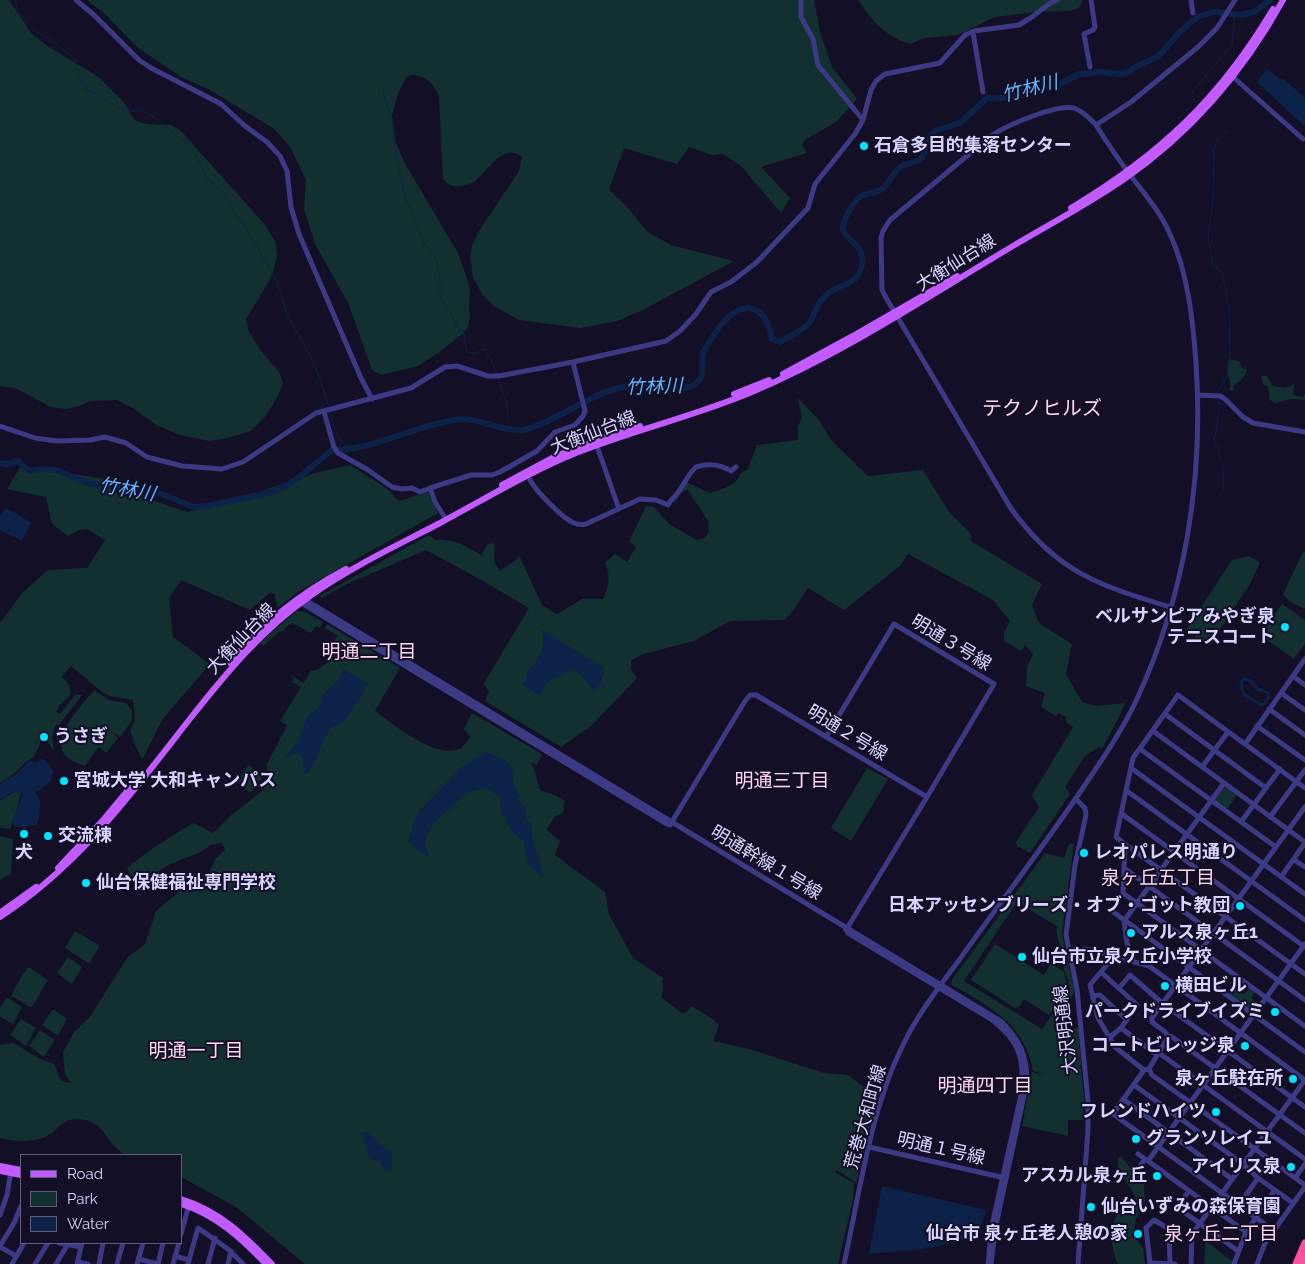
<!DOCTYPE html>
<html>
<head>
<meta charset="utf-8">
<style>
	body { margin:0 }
	#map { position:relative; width:1305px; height:1264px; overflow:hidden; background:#130f26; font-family:Raleway,sans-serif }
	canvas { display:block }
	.legend { position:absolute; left:20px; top:1154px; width:162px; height:90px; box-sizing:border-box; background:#130f26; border:1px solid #625e7d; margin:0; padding:6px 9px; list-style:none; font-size:15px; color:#d9d4ff }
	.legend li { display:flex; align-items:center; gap:10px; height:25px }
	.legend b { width:25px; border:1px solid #625e7d }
</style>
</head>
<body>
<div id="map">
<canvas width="1305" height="1264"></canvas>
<ul class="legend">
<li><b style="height:6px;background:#c25bff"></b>Road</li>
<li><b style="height:14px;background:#12302f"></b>Park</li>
<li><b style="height:14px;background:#0c2248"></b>Water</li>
</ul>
</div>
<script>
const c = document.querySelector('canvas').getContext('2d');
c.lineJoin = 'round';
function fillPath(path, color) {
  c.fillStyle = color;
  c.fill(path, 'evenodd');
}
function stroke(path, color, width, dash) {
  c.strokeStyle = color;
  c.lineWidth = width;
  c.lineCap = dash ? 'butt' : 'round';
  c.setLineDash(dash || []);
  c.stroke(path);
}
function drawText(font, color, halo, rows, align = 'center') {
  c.font = font + ' Raleway,"Noto Sans JP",sans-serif';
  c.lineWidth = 4;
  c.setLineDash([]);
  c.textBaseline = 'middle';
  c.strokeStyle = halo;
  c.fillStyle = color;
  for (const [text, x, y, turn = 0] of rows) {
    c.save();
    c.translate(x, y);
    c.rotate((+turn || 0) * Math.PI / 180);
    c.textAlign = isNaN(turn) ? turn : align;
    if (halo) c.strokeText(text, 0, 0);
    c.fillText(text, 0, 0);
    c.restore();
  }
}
fillPath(new Path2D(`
	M0 0H9L31 33 49 47 97 76 124 102 132 116 137 121 147 124 171 125 181 131 267 227 276 244 277 256 273 271 268 283 246 319 248 330 260 350 279 372 283 383 277 398 264 418 251 431 228 438 209 441 180 435 156 425 133 408 117 400 90 401 76 407 66 409 51 407 15 388 0 386Z
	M87 0H814L820 32 832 67 857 99 836 122 805 140 802 145 807 153 761 167 790 198 781 213 741 166 723 154 712 155 689 147 677 164 624 148 609 190 626 206 648 232 671 245 734 261 643 310 617 321 580 328 519 320 494 306 482 294 473 277 470 256 472 246 479 231 519 171 522 157C505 141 487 171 475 181 471 184 465 185 460 186 453 187 448 185 443 179L439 97C434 83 426 75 410 75L405 79 399 91 392 115 394 137 404 162 458 253 470 287 469 306 470 317 468 327 462 334 441 351 418 366 381 375 372 370 349 305 315 244 304 209 306 180 290 147 273 128 208 89 181 77 138 48 104 13Z
	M858 0H1083L1079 8 1070 11 1037 12 995 17 958 35 924 38 910 44C884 35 873 22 858 0Z
	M1229 359 1239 361 1242 368 1247 369C1247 376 1240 381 1234 385L1233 391 1230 390C1232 377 1224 375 1229 359Z
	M1261 376H1267L1273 386 1286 388 1294 384 1293 395 1303 397 1305 393V400L1291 399 1275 403 1270 400 1268 387 1264 385Z
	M797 397 818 419 832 441 868 476 923 470 949 512 971 534V541L1042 584 1032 605 1039 623 1072 644 1066 674 1082 702 1097 706 1125 703 1119 717 1102 749 1099 747 1085 756 1065 787 1070 794 1030 853 1017 846 1016 842 1039 807 1032 795 1073 727 1066 722V717L1058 713 1056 716 1041 707 1045 693 1026 686 1027 666 1033 654 1025 645 1021 651 1004 641V633L1010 621 993 600 908 554 900 566 844 610 808 588 790 615 784 620 730 621 694 641 644 654 631 660V669L637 678 591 726 561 747 485 701 489 692 484 683 529 608 483 581 426 550 349 583 322 598 319 596 429 535 436 540C451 537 468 547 481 555L488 544 495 543 494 562 500 571 516 560 519 555 542 605 557 614 582 599H603C609 585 611 577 605 563L615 554 627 562 636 547 629 542 646 506 654 507 669 524 697 540 704 538 709 532 708 521 688 490 682 492 675 502 674 501 686 482 710 493C718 490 727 488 734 483 741 477 737 474 748 469L757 445 798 440V427L802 416Z
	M350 465 386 488 399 501 428 492 438 513 298 592 277 608 275 595 271 592 250 610 181 580 169 598 173 637 210 664 162 720 142 760 135 745 130 730 135 720 133 700 110 696 102 692 71 666 61 677 69 684 71 694 59 706 56 712 60 714 75 695H82L59 725 55 726 52 738 54 751 47 741V736L44 735 34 757C24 761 20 770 11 776 7 779 4 779 0 783V623L23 592 48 570 87 568 105 540 87 529 79 530 68 536 52 524 46 497 7 489 21 466 106 479 143 497 187 512 227 503 315 473Z
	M1305 551V609L1289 601 1283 594 1303 552Z
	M1249 556 1259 562V565L1250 584 1209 646 1186 630 1232 560Z
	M1282 604 1305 620V644L1294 659 1260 635Z
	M297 611 305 612 323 622 320 628 316 626 311 633 292 623 291 625 289 624 282 632 280 631 263 646 260 642Z
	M327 624 400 668 375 711C394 725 419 745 442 750 448 752 455 750 461 749L470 737 464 729 472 713 542 754 537 765 532 763 540 790 555 795 565 801 563 813 554 817 547 830 560 841 555 855 605 892 609 914 633 958 663 978 662 998 683 1014 692 1006 714 1020 719 1025 713 1041 749 1049 824 1073 848 1075 865 1088 877 1093 856 1183 837 1170 834 1172 854 1183 853 1200 838 1264H305L236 1207 181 1177V1155C171 1155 134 1157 127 1155 105 1146 106 1118 75 1119 62 1120 59 1129 49 1135 35 1143 15 1142 0 1138V1045L14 1043 40 1059 54 1064 61 1081 71 1083 65 1074 63 1052 74 1032 89 1018 128 957 145 944 156 911 182 889 210 871 216 858 225 850 222 843 211 845 199 853 170 864 136 885 127 868 150 850 193 823 213 833 230 816 262 791 271 776 266 766 287 725 280 721 301 687 292 682 294 677 304 683 310 671C323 670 332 658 338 647L334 641 338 636 325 628Z
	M94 690 109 700 126 703 132 710V721L120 737 112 731 118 738 106 753 99 747 85 766C77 763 69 761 64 754 51 735 83 705 94 690Z
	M249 765 263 777 250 793 236 781Z
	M867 768 888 779 851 841 831 828Z
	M1225 787 1237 795 1227 809 1214 800Z
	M18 791 21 792C21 796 12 827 10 829L0 828V801L12 793Z
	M0 836 13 839 11 874 0 880Z
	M1069 844H1074L1062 932 1065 949 1061 951 1056 931 1058 927 1017 902 964 981 1042 1029 1070 988 1063 965 1040 952V950L1054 956 1066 955 1075 991 1053 1027 1056 1031 1078 1028 1081 1065 1079 1068 1081 1069 1084 1099 1083 1120H1068V1136L1022 1126 1032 1072 1046 1075 1033 1071C1025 1024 990 1007 952 985L951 981 1045 853 1064 858Z
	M75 931 99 945V947L90 962 88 963 65 948Z
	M995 944 1044 975 1051 963 1064 972 1068 989 1049 1015 1024 999 1019 1007 1015 1008 971 980Z
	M68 957 82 967 72 984 57 973Z
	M29 967 48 980 32 1007H30L12 996V994L22 975Z
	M1233 987 1244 995 1249 988 1255 992 1251 998 1258 1004 1253 1011 1229 994Z
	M6 998H8L22 1007 13 1024 0 1017V1008Z
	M53 1009 67 1019 58 1036 42 1025Z
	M21 1019 36 1028 26 1046 10 1035Z
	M40 1030 55 1040 44 1057 29 1046Z
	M1121 1157 1144 1183 1145 1203 1136 1219 1133 1234 1143 1248 1145 1264H1118C1109 1244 1108 1221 1124 1205L1136 1201C1134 1184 1116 1178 1118 1158Z
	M1206 1241 1232 1261V1264H1204Z`), '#12302f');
fillPath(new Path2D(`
	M1267 69 1281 80 1282 78 1305 98V126C1288 112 1274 97 1257 82Z
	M6 508 31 522 22 541 0 530V516Z
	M542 630 604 668V674L602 677V682L594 692 579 673 572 669 546 683 541 696 522 684 527 676V671C538 663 545 648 543 634L540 633Z
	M343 669 367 683 364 693 343 722 330 728 309 773 304 774 303 760 299 753 285 757 299 739 308 715 318 709 324 693 338 681Z
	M1244 677 1253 680 1258 687 1269 692 1270 698 1264 706H1260L1242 695 1239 682ZM1243 680 1249 682 1257 691 1268 694 1264 703H1260L1244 692Z
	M487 752 510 763 513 776V784L521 796 518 801 526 807V820L531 823 533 841 545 880 529 865 523 841 510 829 500 810V797L486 788 467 793 432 825 425 841 428 857 408 842 413 823 420 810 463 766Z
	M42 758 49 764 53 771 51 781 39 791 35 790 40 801V806L39 819 36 825 28 826 26 828 13 826 14 815 22 797 21 792C14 789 6 796 0 800V785L4 780C13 778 24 768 29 760L36 763Z
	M362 1132H369L381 1146 392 1153V1169L386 1171 384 1170 379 1161 369 1159C369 1149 362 1142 362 1132Z
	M882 1186 986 1210 978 1237 924 1249 869 1254Z`), '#0c2248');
stroke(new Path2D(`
	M15 0 18 12 34 31 48 38 75 59 80 78 86 89 119 107 133 111H144L158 120 186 144 196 156 208 179 225 194 232 208 248 232 277 281 286 312 315 365 329 406
	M383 87 384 96 394 125 396 156 406 199 423 241 437 262 440 281V296L457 325 458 330H463L467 352 474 354 484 349 491 360 497 374
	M1193 93 1192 92 1232 45 1235 15
	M498 377 507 405 509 429
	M1217 393 1227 376 1230 361 1229 309 1222 272 1213 265 1208 238 1213 200 1214 149 1217 141 1229 130
	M1217 399 1220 405 1214 442 1219 448V457L1223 465V491
	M330 414C334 426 338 443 350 449`), '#0c2248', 1);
stroke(new Path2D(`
	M339 450C380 447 419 424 461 419 482 419 503 432 524 430 557 421 585 397 618 388 630 385 643 385 656 385 667 386 679 390 690 387 709 381 699 360 704 351 713 335 736 296 759 312 767 318 770 329 772 339L780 342C789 336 801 332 809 323 815 315 816 304 824 297 837 283 859 288 862 264 865 244 844 240 843 229 842 221 854 200 861 196 868 193 876 193 882 189 890 184 892 173 899 168 905 163 913 163 920 160L924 154 926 142 935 131 960 123 987 98H1006L1028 89 1056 86 1079 74 1100 72 1119 74 1127 73 1136 67 1159 56 1179 33 1192 21 1200 16 1213 12 1242 15 1254 12 1270 0
	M0 463 6 464 18 461 29 471 44 469 56 470 90 484 151 491 167 496 193 507 207 506 273 492 284 487 298 478 332 450`), '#0c2248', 6);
stroke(new Path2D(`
	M76 0 94 15 139 60 151 68 221 104 245 126 267 142 280 156 287 171 291 207 299 234 361 378 372 399
	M801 0V17L813 39 818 65 863 120
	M1191 0 1193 13
	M973 32 983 92
	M1090 67 1084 34 1093 30 1095 27 1091 0
	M1233 77 1303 139
	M1096 125 1131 102 1198 47 1217 28 1235 0
	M1198 395 1220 396 1225 399 1243 417 1253 423 1305 432
	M324 412 334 447 338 453 368 470 392 487 402 489 412 488 420 492 430 488
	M0 426 35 438 57 441 90 440 105 437 126 443 147 457 182 466 222 469 243 462 316 413 411 388 445 367 457 366 488 376H499L573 362
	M597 446 619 509
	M530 480C536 491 562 518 574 523 578 525 581 525 586 524L640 499 656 500 668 505C670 500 673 499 676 495 684 486 687 475 696 467 709 463 720 464 731 471L736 467
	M444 516 435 502 430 488 471 475H492L500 472 537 451 555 432 575 425 583 416 585 411 573 362 666 341 680 331 696 314 711 292 731 282 757 262 808 208 815 184 855 134 863 120 871 90 876 81 885 74 940 63 965 35 974 31 1019 25 1032 17 1050 3 1057 0
	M302 598 1002 1022C1020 1041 1027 1055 1027 1082L996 1225 991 1264
	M298 601 667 824
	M1293 676 1305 685
	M1281 693 1305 710
	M1269 709 1305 735
	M1165 714 1266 788
	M1257 726 1305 760
	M1153 731 1305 842
	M826 737 894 624 994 684 927 797
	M1245 744 1305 659
	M1140 749 1276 847
	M1202 767 1228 732
	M1131 768 1305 894
	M1305 788 1178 695 1133 758 1116 837 1125 844 1124 868 1305 1000
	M1127 791 1305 920
	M1076 799 1085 808 1086 815 1075 865 1066 935 1077 989 1088 1101V1130L1078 1264
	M1305 807 1152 1018V1022L1165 1032 1168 1037 1149 1069 1152 1075 1305 1185
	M1122 814 1305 947
	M1270 817 1305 770
	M1241 822 1280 769
	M670 825 745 701 750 695H756L927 797 846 930
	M1125 844 1305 974
	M1294 860 1305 867
	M1124 868 1123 893 1305 1026
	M1281 877 1305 843
	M1112 911 1305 1052
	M848 933 991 1019C1020 1041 1025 1059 1021 1095L992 1225 988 1264
	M1069 952 1085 949 1096 951 1149 966 1305 1080
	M1114 956 1090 985 1098 1018 1115 1047 1144 1070
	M1133 961 1127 943 1124 921 1224 783
	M1101 972 1137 1005 1121 1028 1110 1037
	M1119 988 1130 975 1162 1003 1305 1107
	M1093 996 1100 995 1127 1020
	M1121 1028 1157 1055
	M1168 1036 1172 1037 1305 1133
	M1159 1053 1305 1159
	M1149 1069 1144 1070 1113 1114 1273 1230
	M1134 1085 1243 1164 1258 1178 1293 1203
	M1123 1099 1232 1179
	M869 1147 1005 1178
	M1138 1154 1148 1161
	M1140 1166 1145 1159
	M1295 1178 1305 1164
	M1189 1191 1177 1207 1238 1251
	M1239 1205 1258 1178
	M0 1215 7 1195 11 1171
	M1246 1232 1148 1161 1305 944
	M181 1234 189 1205
	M59 1243 81 1247
	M0 1246 14 1223 21 1206
	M0 1247 16 1256
	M175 1256 189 1260
	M139 1259 157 1264
	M78 1262 88 1264
	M12 1264 24 1243
	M35 1264 48 1243
	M56 1264 68 1244
	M77 1264 82 1243
	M99 1264 103 1243
	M117 1264 123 1243
	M137 1264 143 1243
	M158 1264 163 1243
	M173 1264 179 1243
	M188 1264 198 1228 228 1249 243 1264
	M208 1264 215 1238
	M228 1264 231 1251
	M844 1264C860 1192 870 1111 903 1045 918 1013 941 985 962 956 1000 903 1040 851 1076 798 1097 767 1120 735 1136 701 1185 596 1204 479 1196 363 1193 321 1188 273 1170 234 1160 211 1142 191 1128 172 1116 156 1106 141 1096 125 1089 118 1083 111 1074 108 1056 104 1008 125 992 135L890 220 883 231 881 238 882 290 885 296 1010 507C1056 572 1098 585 1170 607
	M1170 1264 1169 1229 1154 1220 1146 1228 1150 1263 1175 1264
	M1191 1264 1192 1234 1305 1080
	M1234 1264 1246 1232 1275 1190
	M1257 1264 1265 1243 1305 1187`), '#3d3a85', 5);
stroke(new Path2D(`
	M1071 208C1160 155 1220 98 1273 9
	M783 374 851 337 957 276
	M734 394 769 380
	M502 485 556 456 602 438 640 426
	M230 663C262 623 301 593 346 569
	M58 868 104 819 138 778
	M1 912 36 887
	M0 917C78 867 132 793 189 720 227 672 262 629 313 594 351 567 398 545 440 523 485 499 529 472 576 453 634 430 695 416 752 392 844 353 927 297 1013 246 1050 224 1088 204 1123 180 1191 133 1244 71 1283 0
	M0 1166 21 1170
	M0 1171 21 1175
	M181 1199C220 1211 245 1236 272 1264
	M181 1204C216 1215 241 1238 266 1264`), '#c25bff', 6);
stroke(new Path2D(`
	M1296 1264 1305 1243
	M1302 1264 1305 1255`), '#ff4fa3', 7);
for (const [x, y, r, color] of [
	[864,146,5,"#00e5ff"],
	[1285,627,5,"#00e5ff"],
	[44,737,5,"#00e5ff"],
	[64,781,5,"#00e5ff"],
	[24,834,5,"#00e5ff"],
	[48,836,5,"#00e5ff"],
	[1084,853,5,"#00e5ff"],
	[86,883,5,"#00e5ff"],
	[1240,906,5,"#00e5ff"],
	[1131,933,5,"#00e5ff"],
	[1022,957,5,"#00e5ff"],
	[1165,986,5,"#00e5ff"],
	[1275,1012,5,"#00e5ff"],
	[1245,1046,5,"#00e5ff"],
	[1293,1079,5,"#00e5ff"],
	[1216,1112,5,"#00e5ff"],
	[1136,1139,5,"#00e5ff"],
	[1291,1167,5,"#00e5ff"],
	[1157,1176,5,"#00e5ff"],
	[1091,1207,5,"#00e5ff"],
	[1138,1234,5,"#00e5ff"]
]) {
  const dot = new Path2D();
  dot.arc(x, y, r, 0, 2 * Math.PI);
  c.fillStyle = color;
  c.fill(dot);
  stroke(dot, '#130f26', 2);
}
drawText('bold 18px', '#d9d4ff', '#130f26', [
	["石倉多目的集落センター",874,146],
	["ベルサンピアみやぎ泉",1275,617,"right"],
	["テニスコート",1275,638,"right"],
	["うさぎ",54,737],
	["宮城大学 大和キャンパス",74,781],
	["交流棟",58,836],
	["犬",24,853,"center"],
	["レオパレス明通り",1094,853],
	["仙台保健福祉専門学校",96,883],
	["日本アッセンブリーズ・オブ・ゴット教団",1230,906,"right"],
	["アルス泉ヶ丘1",1141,933],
	["仙台市立泉ケ丘小学校",1032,957],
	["横田ビル",1175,986],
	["パークドライブイズミ",1265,1012,"right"],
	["コートビレッジ泉",1235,1046,"right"],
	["泉ヶ丘駐在所",1283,1079,"right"],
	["フレンドハイツ",1206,1112,"right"],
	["グランソレイユ",1146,1139],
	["アイリス泉",1281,1167,"right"],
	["アスカル泉ヶ丘",1147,1176,"right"],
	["仙台いずみの森保育園",1101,1207],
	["仙台市 泉ヶ丘老人憩の家",1128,1234,"right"]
], 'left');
drawText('18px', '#d9d4ff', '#130f26', [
	["大衡仙台線",956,263,-32],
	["大衡仙台線",593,433,-21],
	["大衡仙台線",241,639,-46],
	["明通３号線",951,643,31],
	["明通２号線",847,733,31],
	["明通幹線１号線",766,863,31],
	["大沢明通線",1066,1030,-97],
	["荒巻大和町線",866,1117,-74],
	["明通１号線",941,1149,13]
]);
drawText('italic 19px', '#62b6ff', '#130f26', [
	["竹林川",1030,89,-14],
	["竹林川",654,387,-2],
	["竹林川",127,490,10]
]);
drawText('19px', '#ffd6f0', '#130f26', [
	["明通二丁目",369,652],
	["明通三丁目",782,781],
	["泉ヶ丘五丁目",1158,878],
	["明通一丁目",196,1051],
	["明通四丁目",985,1086],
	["泉ヶ丘二丁目",1221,1234]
]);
drawText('20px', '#ffd6f0', '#130f26', [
	["テクノヒルズ",1042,409]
]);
</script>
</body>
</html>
